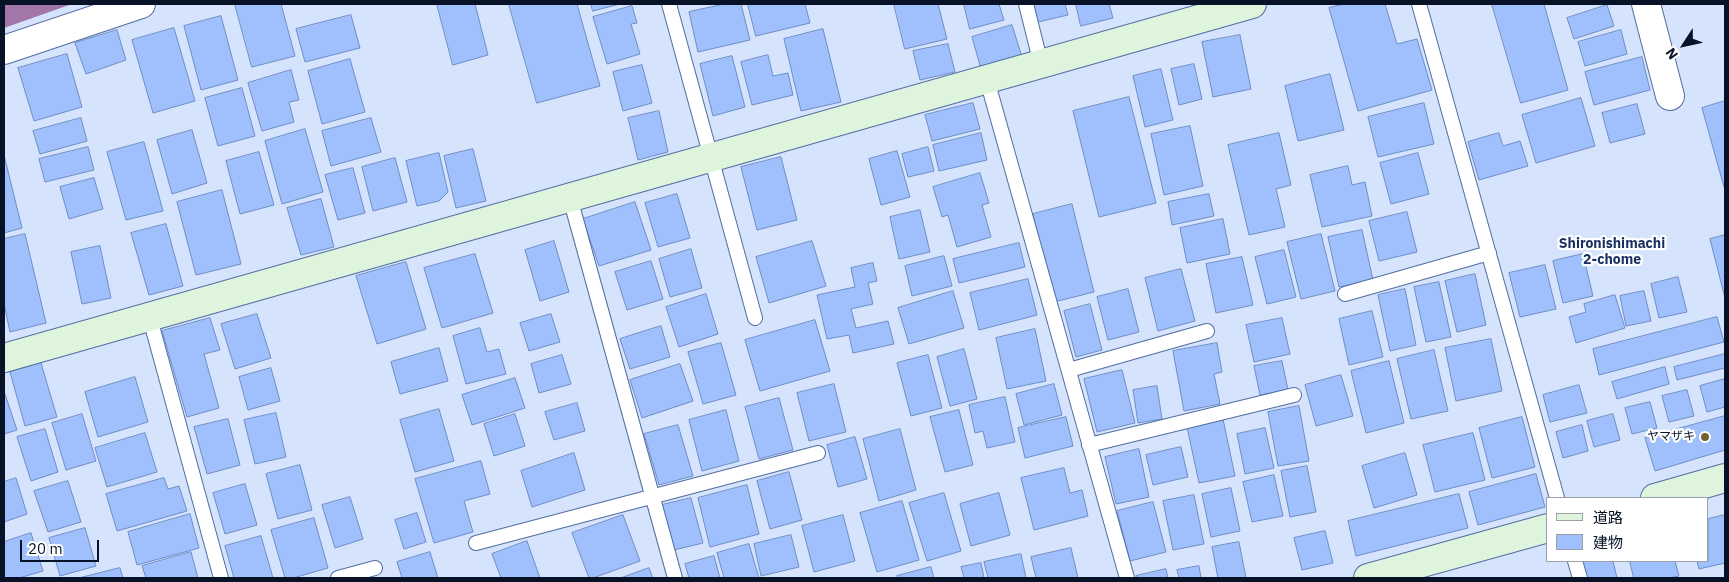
<!DOCTYPE html>
<html>
<head>
<meta charset="utf-8">
<style>
	body { margin:0 }
	#map { position:relative; width:1729px; height:582px; overflow:hidden; background:#d5e3fc; font-family:"IBM Plex Sans","Noto Sans JP",sans-serif }
	canvas { display:block }
	.frame { position:absolute; inset:0; border:5px solid #071227; pointer-events:none }
	.legend { position:absolute; left:1546px; top:497px; width:162px; height:65px; box-sizing:border-box; background:#fff; border:1px solid #9ca0a9; margin:0; padding:6px 9px; list-style:none; font-size:15px; color:#071227 }
	.legend li { display:flex; align-items:center; gap:10px; height:25px }
	.legend b { width:25px; border:1px solid #9ca0a9 }
	.north { position:absolute; left:1659px; top:20px; width:50px; height:50px; -webkit-text-stroke:4px #fff; paint-order:stroke; rotate:235deg; font-size:14px; font-weight:700; line-height:20px; text-align:center; color:#071227 }
	.north::after { content:''; display:block; margin:auto; width:18px; height:22px; background:#071227; clip-path:polygon(50% 0,100% 100%,50% 72%,0 100%) }
	.scale { position:absolute; left:20px; top:540px; width:79px; height:22px; box-sizing:border-box; border:2px solid #071227; border-top:0; padding-left:6px; font-size:15px; line-height:18px; white-space:nowrap; color:#071227; -webkit-text-stroke:4px #fff; paint-order:stroke }
</style>
</head>
<body>
<div id="map">
<canvas width="1729" height="582"></canvas>
<div class="frame"></div>
<ul class="legend">
<li><b style="height:6px;background:#dff4dd"></b>道路</li>
<li><b style="height:14px;background:#9fc0fc"></b>建物</li>
</ul>
<div class="north">N</div>
<div class="scale">20 m</div>
</div>
<script>
const c = document.querySelector('canvas').getContext('2d');
c.lineJoin = 'round';
function fillPath(path, color) {
  c.fillStyle = color;
  c.fill(path, 'evenodd');
}
function stroke(path, color, width, dash) {
  c.strokeStyle = color;
  c.lineWidth = width;
  c.lineCap = dash ? 'butt' : 'round';
  c.setLineDash(dash || []);
  c.stroke(path);
}
function drawText(font, color, halo, rows, align = 'center') {
  c.font = font + ' "IBM Plex Sans","Noto Sans JP",sans-serif';
  c.lineWidth = 4.5;
  c.setLineDash([]);
  c.textBaseline = 'middle';
  c.strokeStyle = halo;
  c.fillStyle = color;
  for (const [text, x, y, turn = 0] of rows) {
    c.save();
    c.translate(x, y);
    c.rotate((+turn || 0) * Math.PI / 180);
    c.textAlign = isNaN(turn) ? turn : align;
    if (halo) c.strokeText(text, 0, 0);
    c.fillText(text, 0, 0);
    c.restore();
  }
}
fillPath(new Path2D(`
	M4 4H72L4 28Z`), '#a376a9');
const building = new Path2D(`
	M235 4H281L295 56 252 67Z
	M437 4H475L488 55 453 65Z
	M509 4H577L600 86 537 103Z
	M591 4H620L593 11Z
	M725 4H741L750 40 698 52 689 12Z
	M748 4H805L810 23 756 36Z
	M894 4H938L947 39 905 49Z
	M964 4H999L1004 20 970 29Z
	M1034 4H1065L1068 15 1038 22Z
	M1076 4H1109L1113 18 1081 26Z
	M1344 4H1385L1397 44 1417 39 1432 90 1358 111 1329 8Z
	M1492 4H1544L1568 90 1521 103Z
	M1607 5 1614 26 1574 39 1567 18Z
	M632 6 637 23 631 24 640 54 607 64 593 17Z
	M351 15 360 48 305 62 296 29Z
	M221 16 238 80 201 90 184 26Z
	M1012 25 1022 57 981 69 972 37Z
	M174 28 195 101 153 113 132 40Z
	M823 29 841 102 801 111 784 39Z
	M117 30 126 60 86 74 75 43Z
	M1621 30 1627 54 1585 66 1578 42Z
	M1240 35 1251 89 1213 97 1202 42Z
	M948 44 955 72 920 80 913 51Z
	M67 54 82 107 34 121 18 68Z
	M768 55 773 76 788 73 793 95 752 105 741 62Z
	M732 56 745 107 713 116 700 64Z
	M1642 57 1650 90 1594 105 1585 72Z
	M350 59 365 112 322 124 308 71Z
	M1194 64 1202 99 1179 105 1171 69Z
	M642 65 652 103 623 111 613 72Z
	M1161 69 1173 120 1145 127 1133 76Z
	M291 70 299 100 289 102 294 122 262 131 248 83Z
	M1330 74 1344 130 1298 141 1285 86Z
	M242 88 255 136 218 146 205 98Z
	M1129 97 1156 203 1099 217 1073 111Z
	M1581 98 1595 146 1536 163 1522 115Z
	M1725 101V187H1724L1702 108Z
	M973 103 980 129 932 141 925 115Z
	M1424 103 1434 144 1378 157 1368 117Z
	M1637 104 1645 134 1610 143 1602 113Z
	M659 111 668 152 638 160 628 118Z
	M81 118 87 141 40 154 33 131Z
	M371 118 381 152 331 166 322 131Z
	M1190 126 1203 186 1164 195 1151 134Z
	M305 129 323 192 282 204 265 141Z
	M192 130 207 183 172 194 157 140Z
	M981 133 987 160 939 171 933 145Z
	M1279 133 1291 185 1276 189 1285 227 1249 235 1228 145Z
	M1499 133 1503 146 1520 141 1528 166 1479 180 1468 142Z
	M144 142 163 211 126 220 107 152Z
	M88 147 94 170 45 182 39 159Z
	M928 147 934 171 908 177 902 154Z
	M473 149 486 201 456 208 444 156Z
	M897 151 910 197 881 205 869 159Z
	M259 152 274 205 240 214 226 161Z
	M439 153 448 192 439 201 417 206 406 161Z
	M1418 153 1429 194 1391 204 1380 163Z
	M4 155 22 228 4 233Z
	M781 157 797 220 757 230 741 167Z
	M395 158 407 202 373 211 362 167Z
	M1348 166 1352 185 1365 182 1372 216 1322 227 1310 175Z
	M353 168 365 213 338 220 325 175Z
	M980 173 989 203 982 205 991 237 957 247 948 215 942 217 933 187Z
	M94 178 103 209 69 219 60 187Z
	M222 190 241 264 196 275 177 202Z
	M677 194 690 238 658 247 645 203Z
	M1209 194 1214 216 1172 225 1168 202Z
	M321 199 334 247 301 255 287 208Z
	M635 202 651 250 599 266 583 219Z
	M1072 204 1094 292 1054 302 1033 214Z
	M920 210 930 252 899 259 890 217Z
	M1407 212 1417 252 1379 261 1369 221Z
	M1223 219 1230 254 1187 263 1180 228Z
	M166 224 183 286 149 295 131 233Z
	M1362 230 1373 280 1339 287 1328 237Z
	M25 234 46 323 10 332 4 304V239Z
	M1321 234 1335 291 1301 299 1287 242Z
	M1725 235V298L1710 239Z
	M554 241 569 292 540 301 525 250Z
	M812 241 826 286 769 303 756 257Z
	M1019 243 1025 267 959 283 953 259Z
	M100 246 111 298 82 304 71 252Z
	M691 249 702 288 670 297 659 259Z
	M1284 250 1296 297 1267 304 1255 257Z
	M475 254 493 313 442 328 424 268Z
	M1583 254 1593 296 1563 303 1553 261Z
	M944 256 952 286 912 296 905 266Z
	M1242 257 1253 305 1216 313 1206 264Z
	M651 261 663 299 627 310 615 272Z
	M406 262 426 329 377 344 356 276Z
	M873 263 877 281 868 283 873 304 851 309 856 328 888 321 894 344 853 353 849 335 827 339 817 295 855 287 851 268Z
	M1545 265 1556 309 1520 317 1509 273Z
	M1181 269 1195 321 1158 331 1145 278Z
	M1475 274 1486 325 1457 332 1445 281Z
	M1678 277 1687 312 1659 318 1651 284Z
	M1028 279 1037 315 979 330 970 293Z
	M1439 282 1451 337 1426 342 1414 287Z
	M1128 289 1139 332 1108 340 1097 297Z
	M1405 289 1416 345 1390 351 1378 295Z
	M953 291 964 328 909 344 898 308Z
	M1644 291 1651 321 1626 326 1620 296Z
	M706 294 718 334 679 347 666 307Z
	M1615 295 1625 328 1576 343 1569 317 1586 312 1584 304Z
	M1090 304 1102 350 1076 357 1064 311Z
	M1372 311 1383 357 1349 365 1339 319Z
	M257 314 271 358 235 369 221 324Z
	M551 314 560 342 529 351 520 323Z
	M1717 317 1724 342 1599 375 1593 349Z
	M210 318 220 350 204 354 219 408 187 417 162 331Z
	M1282 318 1290 354 1254 362 1246 325Z
	M815 320 830 371 760 391 745 340Z
	M661 326 670 357 630 369 620 339Z
	M480 328 487 352 499 349 506 374 466 384 453 336Z
	M1035 329 1046 381 1007 389 996 338Z
	M1491 339 1502 391 1456 401 1445 348Z
	M721 343 736 395 703 404 688 352Z
	M1217 343 1222 372 1214 374 1220 404 1184 411 1173 351Z
	M439 348 448 381 400 394 391 362Z
	M964 349 977 399 950 406 937 357Z
	M1434 350 1448 411 1411 419 1397 359Z
	M1725 354V368L1677 380 1674 367Z
	M562 355 571 384 539 393 531 364Z
	M928 355 942 408 911 416 897 363Z
	M1282 361 1288 390 1260 395 1254 366Z
	M1389 361 1404 423 1366 433 1351 371Z
	M41 363 57 417 25 426 10 372Z
	M680 364 693 401 642 418 630 380Z
	M1665 367 1669 384 1617 399 1612 382Z
	M271 368 280 401 248 410 239 377Z
	M1122 370 1135 423 1097 432 1084 379Z
	M1341 375 1353 416 1316 426 1305 385Z
	M135 377 148 422 98 437 85 392Z
	M515 378 525 408 472 425 462 395Z
	M1725 379V407L1707 412 1700 386Z
	M834 384 846 432 809 441 797 393Z
	M1054 384 1062 415 1024 425 1016 394Z
	M1579 385 1587 413 1550 422 1543 395Z
	M1157 386 1162 419 1138 423 1133 390Z
	M1687 390 1694 416 1669 422 1662 396Z
	M4 391 17 430 4 434Z
	M1005 397 1015 442 987 448 983 431 975 433 969 405Z
	M779 398 793 450 759 459 745 407Z
	M1650 402 1657 428 1632 434 1625 408Z
	M577 403 585 431 554 440 545 412Z
	M1299 406 1309 461 1278 466 1268 412Z
	M439 409 454 461 415 472 400 420Z
	M726 410 739 461 702 471 689 420Z
	M959 410 973 465 945 472 930 417Z
	M276 413 286 457 255 464 244 420Z
	M82 414 96 461 66 470 52 423Z
	M515 414 525 446 494 456 484 424Z
	M1613 414 1620 440 1594 447 1587 421Z
	M1725 416V450L1655 471 1645 438Z
	M1066 417 1073 446 1025 458 1018 428Z
	M1522 417 1535 467 1492 478 1479 428Z
	M228 419 240 465 207 474 194 427Z
	M1223 419 1235 476 1199 483 1187 427Z
	M678 425 693 476 659 485 644 434Z
	M1582 425 1588 451 1563 458 1556 432Z
	M1265 428 1274 468 1245 474 1237 434Z
	M45 429 58 472 31 481 17 437Z
	M900 429 916 490 879 501 863 439Z
	M145 433 157 472 107 487 95 448Z
	M1473 433 1485 480 1435 492 1423 445Z
	M855 437 867 479 838 487 827 445Z
	M1181 447 1188 477 1153 485 1146 455Z
	M1139 449 1149 497 1116 504 1105 457Z
	M574 453 585 490 532 507 521 471Z
	M1405 453 1417 495 1374 508 1362 466Z
	M481 461 490 494 464 501 473 532 434 543 415 479Z
	M300 465 312 510 278 519 266 474Z
	M1307 466 1316 512 1290 517 1281 471Z
	M1064 468 1070 493 1082 490 1088 516 1034 530 1021 478Z
	M789 472 802 520 770 529 757 481Z
	M1536 474 1545 507 1478 525 1469 492Z
	M1274 475 1283 516 1252 522 1243 482Z
	M16 478 27 514 4 522V482Z
	M164 478 168 489 179 486 187 511 117 531 106 494Z
	M68 481 81 522 48 532 34 491Z
	M245 484 257 525 225 534 213 493Z
	M747 485 759 534 710 547 698 498Z
	M1231 488 1240 531 1211 537 1202 494Z
	M944 493 961 551 927 561 909 503Z
	M999 493 1010 535 971 546 960 504Z
	M1459 494 1468 528 1356 556 1348 521Z
	M1194 495 1204 544 1173 550 1163 501Z
	M350 497 363 539 335 548 322 505Z
	M691 498 703 543 674 550 662 505Z
	M902 501 919 560 877 572 860 513Z
	M1153 502 1166 552 1130 561 1117 511Z
	M417 513 426 542 404 549 395 520Z
	M190 514 199 548 137 565 128 532Z
	M623 515 640 561 593 578H589L572 533Z
	M843 515 855 561 814 572 802 526Z
	M1725 515V563L1699 569 1697 561H1708V519Z
	M314 518 328 568 293 578H285L271 530Z
	M85 528 96 566 60 576 49 538Z
	M1325 531 1333 563 1302 570 1294 538Z
	M31 533 43 571 19 578H4V542Z
	M791 535 799 567 761 576 754 544Z
	M261 536 273 578H234L225 546Z
	M527 541 540 578H501L492 554Z
	M1239 542 1246 578H1218L1212 547Z
	M749 544 759 578H724L717 553Z
	M1071 548 1078 578H1036L1031 557Z
	M191 552 198 578H146L142 566Z
	M430 552 438 578H402L397 562Z
	M1021 554 1026 578H988L984 562Z
	M714 556 720 578H689L685 564Z
	M1582 561H1613L1617 578H1586Z
	M1630 561H1675L1679 576 1669 578H1634Z
	M981 563 984 578H964L961 567Z
	M1199 566 1201 578H1179L1177 570Z
	M931 567 934 578H898L897 576Z
	M120 568 123 578H79Z
	M649 568 653 578H621Z
	M1166 569 1168 578H1137L1136 576Z`);
fillPath(building, '#9fc0fc');
stroke(building, '#6e8dc6', 1);
const lane = new Path2D(`
	M669 4 755 318
	M1026 4 1041 64
	M1419 4 1557 498
	M987 80 1127 578
	M570 198 675 578
	M1345 294 1489 253
	M149 315 221 578
	M1069 370 1207 331
	M1089 445 1294 395
	M476 543 818 453
	M1575 561 1580 578
	M338 578 375 568`);
const street = new Path2D(`
	M1646 4 1670 96
	M4 50 141 4`);
const secondary = new Path2D(`
	M4 358 1252 4
	M1655 498 1725 478
	M1368 578 1548 528`);
stroke(lane, '#506da3', 16);
stroke(street, '#506da3', 30);
stroke(secondary, '#506da3', 30);
stroke(lane, '#fff', 14);
stroke(street, '#fff', 28);
stroke(secondary, '#dff4dd', 28);
for (const [x, y, r, color] of [
	[1705,437,5,"#786030"]
]) {
  const dot = new Path2D();
  dot.arc(x, y, r, 0, 2 * Math.PI);
  c.fillStyle = color;
  c.fill(dot);
  stroke(dot, '#fff', 2);
}
drawText('12px', '#071227', '#fff', [
	["ヤマザキ",1695,437]
], 'right');
drawText('bold 14px', '#173061', '#fff', [
	["Shironishimachi",1612,244],
	["2-chome",1612,260]
]);
</script>
</body>
</html>
